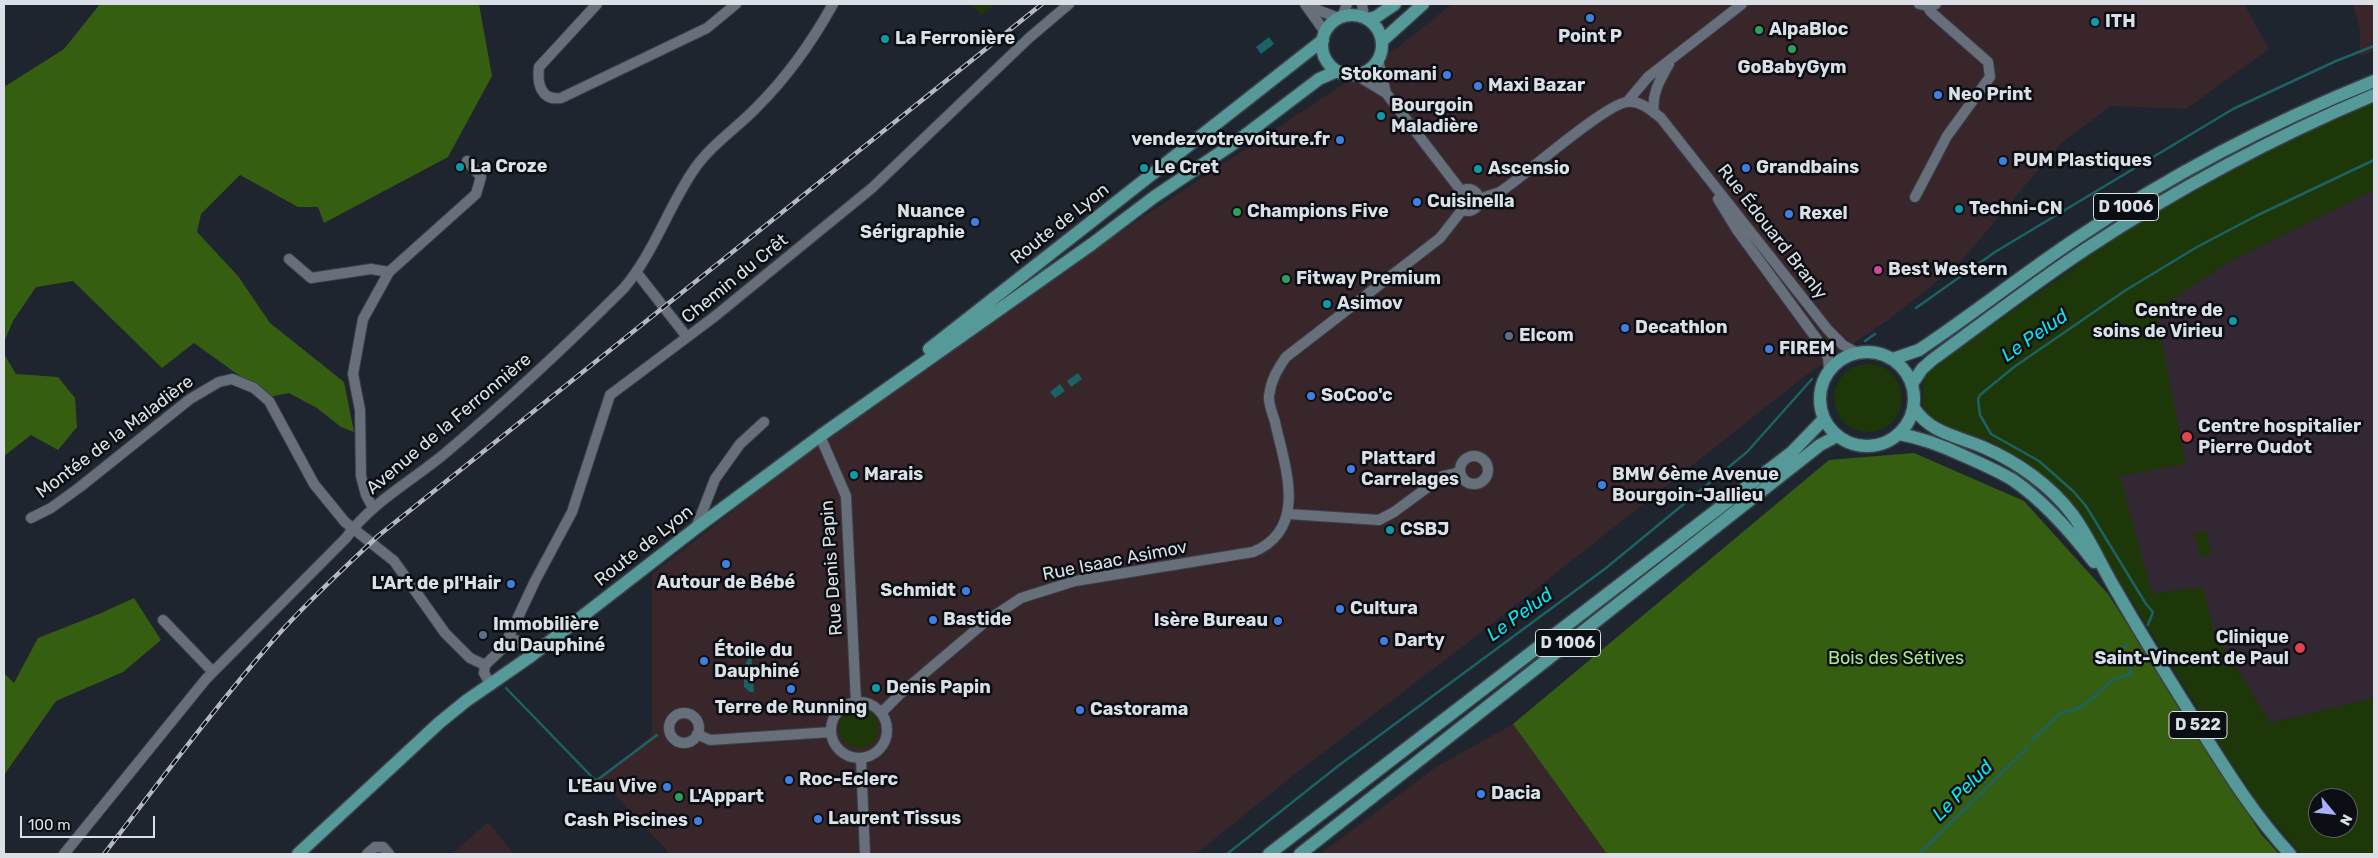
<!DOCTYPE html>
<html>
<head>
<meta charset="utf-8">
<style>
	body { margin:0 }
	#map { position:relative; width:2378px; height:858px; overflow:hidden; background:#1e252f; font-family:Rubik,sans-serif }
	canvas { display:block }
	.frame { position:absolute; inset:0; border:5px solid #dbe0e7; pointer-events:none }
	.north { position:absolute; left:2308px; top:788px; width:50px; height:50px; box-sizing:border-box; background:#0b0e12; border:1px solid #5e6267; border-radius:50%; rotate:118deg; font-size:14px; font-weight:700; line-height:20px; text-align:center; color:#dbe0e7 }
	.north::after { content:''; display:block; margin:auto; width:18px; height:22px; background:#aab0fb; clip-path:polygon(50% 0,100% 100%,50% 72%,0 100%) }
	.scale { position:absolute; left:20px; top:816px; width:135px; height:22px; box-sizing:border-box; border:2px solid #dbe0e7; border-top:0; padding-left:6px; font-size:15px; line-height:18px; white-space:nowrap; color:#dbe0e7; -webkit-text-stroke:4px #0b0e12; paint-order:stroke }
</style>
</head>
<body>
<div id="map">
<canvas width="2378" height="858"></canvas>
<div class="frame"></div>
<div class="north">N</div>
<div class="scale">100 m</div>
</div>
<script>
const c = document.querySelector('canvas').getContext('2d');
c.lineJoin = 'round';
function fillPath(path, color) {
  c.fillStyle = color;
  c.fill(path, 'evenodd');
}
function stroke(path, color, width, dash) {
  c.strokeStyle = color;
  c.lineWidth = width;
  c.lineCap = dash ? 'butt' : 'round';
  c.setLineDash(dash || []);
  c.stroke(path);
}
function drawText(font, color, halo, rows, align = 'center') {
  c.font = font + ' Rubik,sans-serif';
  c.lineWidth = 5;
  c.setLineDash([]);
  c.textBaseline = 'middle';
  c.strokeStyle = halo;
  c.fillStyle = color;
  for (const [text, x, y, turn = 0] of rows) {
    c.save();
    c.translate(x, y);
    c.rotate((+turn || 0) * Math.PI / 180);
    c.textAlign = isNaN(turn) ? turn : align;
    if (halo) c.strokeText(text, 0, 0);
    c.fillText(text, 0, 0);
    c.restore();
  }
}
fillPath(new Path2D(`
	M1452 4H2244L2269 49 2186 109 2111 106 2061 143 1958 265 1888 320 1805 376 1469 642 1300 770 1196 854H670L600 779 652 735V574L842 426 1039 286 1393 51Z
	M2353 4H2374V51L2360 56V30Z
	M1513 724 1607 854H1320L1436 767Z
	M488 822 514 854H452Z`), '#38262b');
fillPath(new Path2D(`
	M2374 190V698L2270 723 2236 666 2194 685 2029 391 2229 262 2287 231Z`), '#342734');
fillPath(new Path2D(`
	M971 4H995L981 15Z
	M2374 103V190L2229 262 2163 305 2158 322 2186 464 2120 476 2152 593 2203 587 2213 628 2270 723 2374 698V854H2301L2257 802 2229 759 2071 502 2025 461 1990 441 1942 425 1930 417 1923 408V382L1928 373 1967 342 2077 266 2086 256C2179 198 2273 144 2374 103ZM2318 798H2348V828H2318Z
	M1834 398a34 34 0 1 1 68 0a34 34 0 1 1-68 0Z
	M2206 530 2212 554 2200 557 2194 534Z
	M839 728a20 20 0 1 1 40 0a20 20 0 1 1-40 0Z`), '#1e3708');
fillPath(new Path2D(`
	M100 4H479L492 76 448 157 324 223 318 207H298L240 175 201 214 197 232 238 276 270 323 344 382 354 432 341 427 317 408 289 393 269 397 194 343 162 368 73 281 36 287 13 321 4 342V87L64 49Z
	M4 354 16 374 58 377 75 398 77 427 58 450 31 435 4 456Z
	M1914 453 2024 501 2108 594 2261 834 2279 854H1607L1513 724 1829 460Z
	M134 598 161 640 123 672 56 701 4 775V673L14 683 38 638 99 614Z`), '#365e11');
fillPath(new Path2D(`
	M1269 37 1274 44 1261 54 1256 47Z
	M1078 373 1082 379 1071 387 1067 381Z
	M1060 384 1065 391 1055 398 1050 392Z
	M751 651 754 692H750L744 687V668Z`), '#1b6265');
stroke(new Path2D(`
	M1916 308 1995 252 2233 109 2336 61 2374 46
	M1865 341 1875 334
	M2148 625 2153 612 2146 604 2086 506 2073 491 2039 461 1991 434 1980 415 1978 399 1980 395 2014 367 2126 290 2197 247 2256 216 2374 160
	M506 688 594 779 597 780 657 735
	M2031 741 2062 712C2084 712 2095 693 2112 681 2117 677 2125 676 2131 674L2130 667 2120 654V650L2128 644
	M1227 854 1338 766 1606 568 1747 452 1812 379
	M1919 854 2027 748`), '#1b6265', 2.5);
const minor = new Path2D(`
	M597 4 539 67C537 84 541 101 561 98L707 28 736 4
	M1305 4 1325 32
	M1362 4 1364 17
	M1919 4 1927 6 1936 4
	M1307 6 1339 18
	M1342 17 1347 4
	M1378 60 1386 93
	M1356 75 1386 93 1462 192
	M1627 102 1648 77 1742 4
	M1654 113C1651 94 1660 80 1669 64
	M1457 200a11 11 0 1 1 22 0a11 11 0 1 1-22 0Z
	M1915 197 1947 136 1990 77 1988 62 1931 12 1927 6
	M1479 199 1500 192 1515 181C1535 166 1607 104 1627 102 1640 100 1652 111 1661 118L1828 330 1843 345 1857 353
	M1718 199 1737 230 1816 338 1828 357 1829 370
	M289 259 311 278 371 269 389 272
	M637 273 687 337
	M820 436 846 496 856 702
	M1460 470a14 14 0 1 1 28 0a14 14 0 1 1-28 0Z
	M373 508 366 495 361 476 360 410 353 374 363 319 389 272 476 194 481 177 467 161
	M1288 514 1379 520 1394 512 1443 476 1460 472
	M31 518 51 508 80 487 190 399 219 382 232 379 254 388 269 401 314 484 345 522 394 561 445 633 470 658 485 665
	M696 528 715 479 740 444 764 422
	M163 620 213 672
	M509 638 518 641 531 656
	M485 665 504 647 535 581 572 512 610 395 714 317 872 188 1029 38 1069 4
	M485 665 484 673 491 685
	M831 730a28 28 0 1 1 56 0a28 28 0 1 1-56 0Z
	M881 713 900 694 985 622 1021 598 1075 581 1253 552C1309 529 1285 467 1275 422 1273 414 1268 404 1269 396 1271 380 1277 370 1286 357L1440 238 1462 210
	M669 728a15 15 0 1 1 30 0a15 15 0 1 1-30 0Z
	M697 734 710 740 831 732
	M861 758 865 854
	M64 854 206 679 346 538C371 503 410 482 443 455 506 402 566 346 624 288 655 251 668 207 695 168 712 144 737 128 757 107 788 76 812 42 833 4
	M367 854 375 847H383L389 854`);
const major = new Path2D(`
	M1322 45a30 30 0 1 1 60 0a30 30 0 1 1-60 0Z
	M1367 19 1376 17 1395 4
	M1382 41 1423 4
	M929 349 1323 40
	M1820 399a47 47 0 1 1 94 0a47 47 0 1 1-94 0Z
	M1893 359 1919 350C1973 314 2023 274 2077 238 2170 175 2270 123 2374 81
	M1912 384 1922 369 1932 360C1983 323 2033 284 2086 249 2177 189 2274 137 2374 95
	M1914 408C1931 434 1958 436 1985 448 2017 462 2050 485 2072 514 2090 538 2101 566 2117 592 2142 636 2169 679 2196 722 2225 768 2253 814 2290 854
	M1899 434C1922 438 1943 446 1964 456 1980 463 1998 471 2013 480 2045 502 2071 532 2094 562
	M298 854 439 723 466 701 531 656 696 528 820 436 1092 244 1154 197 1236 142 1319 79 1337 71
	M1269 854 1792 452 1824 419
	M1300 854 1820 445 1837 436`);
stroke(minor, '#3b4049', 12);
stroke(major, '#3b4049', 15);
stroke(minor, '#676f7b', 10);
stroke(major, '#559998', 12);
const rail = new Path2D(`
	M104 854C160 781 215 707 276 637 308 601 343 569 378 536L1042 4`);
stroke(rail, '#b4b9c1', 4.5);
stroke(rail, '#0b0e12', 2.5, [8]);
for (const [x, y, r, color] of [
	[1590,18,5,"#3f7fe0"],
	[2095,22,5,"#0f9aa8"],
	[1759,30,5,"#2e9e5b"],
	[885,39,5,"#0f9aa8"],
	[1792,49,5,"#2e9e5b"],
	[1447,75,5,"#3f7fe0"],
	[1478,86,5,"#3f7fe0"],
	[1938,95,5,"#3f7fe0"],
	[1381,116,5,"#0f9aa8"],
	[1340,140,5,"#3f7fe0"],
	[2003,161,5,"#3f7fe0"],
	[460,167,5,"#0f9aa8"],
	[1144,168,5,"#0f9aa8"],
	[1746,168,5,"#3f7fe0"],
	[1478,169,5,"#0f9aa8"],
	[1417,202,5,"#3f7fe0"],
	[1959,209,5,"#0f9aa8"],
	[1237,212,5,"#2e9e5b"],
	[1789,214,5,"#3f7fe0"],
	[975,222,5,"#3f7fe0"],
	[1878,270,5,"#d1479c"],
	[1286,279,5,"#2e9e5b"],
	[1327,304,5,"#0f9aa8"],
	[2233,321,5,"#0f9aa8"],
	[1625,328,5,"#3f7fe0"],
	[1509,336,5,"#5c6f8a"],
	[1769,349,5,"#3f7fe0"],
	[1311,396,5,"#3f7fe0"],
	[2187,437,6,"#e0444e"],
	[1351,469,5,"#3f7fe0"],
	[854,475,5,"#0f9aa8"],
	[1602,485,5,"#3f7fe0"],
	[1390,530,5,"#0f9aa8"],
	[726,564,5,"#3f7fe0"],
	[511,584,5,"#3f7fe0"],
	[966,591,5,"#3f7fe0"],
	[1340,609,5,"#3f7fe0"],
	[933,620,5,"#3f7fe0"],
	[1278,621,5,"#3f7fe0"],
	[483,635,5,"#5c6f8a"],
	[1384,641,5,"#3f7fe0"],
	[2300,648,6,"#e0444e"],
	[704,661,5,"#3f7fe0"],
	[876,688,5,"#0f9aa8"],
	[791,689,5,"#3f7fe0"],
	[1080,710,5,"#3f7fe0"],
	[789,780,5,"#3f7fe0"],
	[667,787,5,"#3f7fe0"],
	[1481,794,5,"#3f7fe0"],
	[679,797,5,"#2e9e5b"],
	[818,819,5,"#3f7fe0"],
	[698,821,5,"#3f7fe0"]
]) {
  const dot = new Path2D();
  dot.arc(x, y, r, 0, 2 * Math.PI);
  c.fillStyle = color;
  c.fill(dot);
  stroke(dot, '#0b0e12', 2);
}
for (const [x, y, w] of [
	[2126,207,65],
	[1568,643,65],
	[2198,725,58]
]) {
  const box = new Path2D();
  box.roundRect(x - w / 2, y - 13.5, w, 27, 4);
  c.fillStyle = '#0b0e12';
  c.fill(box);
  stroke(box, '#dbe0e7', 1);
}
drawText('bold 16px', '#dbe0e7', null, [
	["D 1006",2126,207],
	["D 1006",1568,643],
	["D 522",2198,725]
]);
drawText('bold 18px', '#dbe0e7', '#0b0e12', [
	["ITH",2105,22],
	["AlpaBloc",1769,30],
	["Point P",1590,37,"center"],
	["La Ferronière",895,39],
	["GoBabyGym",1792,68,"center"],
	["Stokomani",1437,75,"right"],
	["Maxi Bazar",1488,86],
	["Neo Print",1948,95],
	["Bourgoin",1391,106],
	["Maladière",1391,127],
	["vendezvotrevoiture.fr",1330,140,"right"],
	["PUM Plastiques",2013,161],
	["La Croze",470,167],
	["Le Cret",1154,168],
	["Grandbains",1756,168],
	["Ascensio",1488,169],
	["Cuisinella",1427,202],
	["Techni-CN",1969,209],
	["Nuance",965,212,"right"],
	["Sérigraphie",965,233,"right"],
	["Champions Five",1247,212],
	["Rexel",1799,214],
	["Best Western",1888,270],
	["Fitway Premium",1296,279],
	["Asimov",1337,304],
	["Centre de",2223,311,"right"],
	["soins de Virieu",2223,332,"right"],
	["Decathlon",1635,328],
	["Elcom",1519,336],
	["FIREM",1779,349],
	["SoCoo'c",1321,396],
	["Centre hospitalier",2198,427],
	["Pierre Oudot",2198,448],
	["Plattard",1361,459],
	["Carrelages",1361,480],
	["Marais",864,475],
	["BMW 6ème Avenue",1612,475],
	["Bourgoin-Jallieu",1612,496],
	["CSBJ",1400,530],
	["Autour de Bébé",726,583,"center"],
	["L'Art de pl'Hair",501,584,"right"],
	["Schmidt",956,591,"right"],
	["Cultura",1350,609],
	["Bastide",943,620],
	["Isère Bureau",1268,621,"right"],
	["Immobilière",493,625],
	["du Dauphiné",493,646],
	["Clinique",2289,638,"right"],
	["Saint-Vincent de Paul",2289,659,"right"],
	["Darty",1394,641],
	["Étoile du",714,651],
	["Dauphiné",714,672],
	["Denis Papin",886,688],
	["Terre de Running",791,708,"center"],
	["Castorama",1090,710],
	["Roc-Eclerc",799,780],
	["L'Eau Vive",657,787,"right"],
	["Dacia",1491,794],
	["L'Appart",689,797],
	["Laurent Tissus",828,819],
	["Cash Piscines",688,821,"right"]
], 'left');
drawText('18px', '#dbe0e7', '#0b0e12', [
	["Route de Lyon",1060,224,-38],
	["Rue Édouard Branly",1772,232,52],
	["Chemin du Crêt",735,279,-39],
	["Avenue de la Ferronnière",449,424,-40],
	["Montée de la Maladière",115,437,-37],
	["Route de Lyon",644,546,-38],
	["Rue Isaac Asimov",1115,561,-11],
	["Rue Denis Papin",832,568,-94]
]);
drawText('18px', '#ace884', '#0b0e12', [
	["Bois des Sétives",1896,659]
]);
drawText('italic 19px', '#06e8ee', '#0b0e12', [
	["Le Pelud",2035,336,-35],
	["Le Pelud",1520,615,-36],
	["Le Pelud",1963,791,-45]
]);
</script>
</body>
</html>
